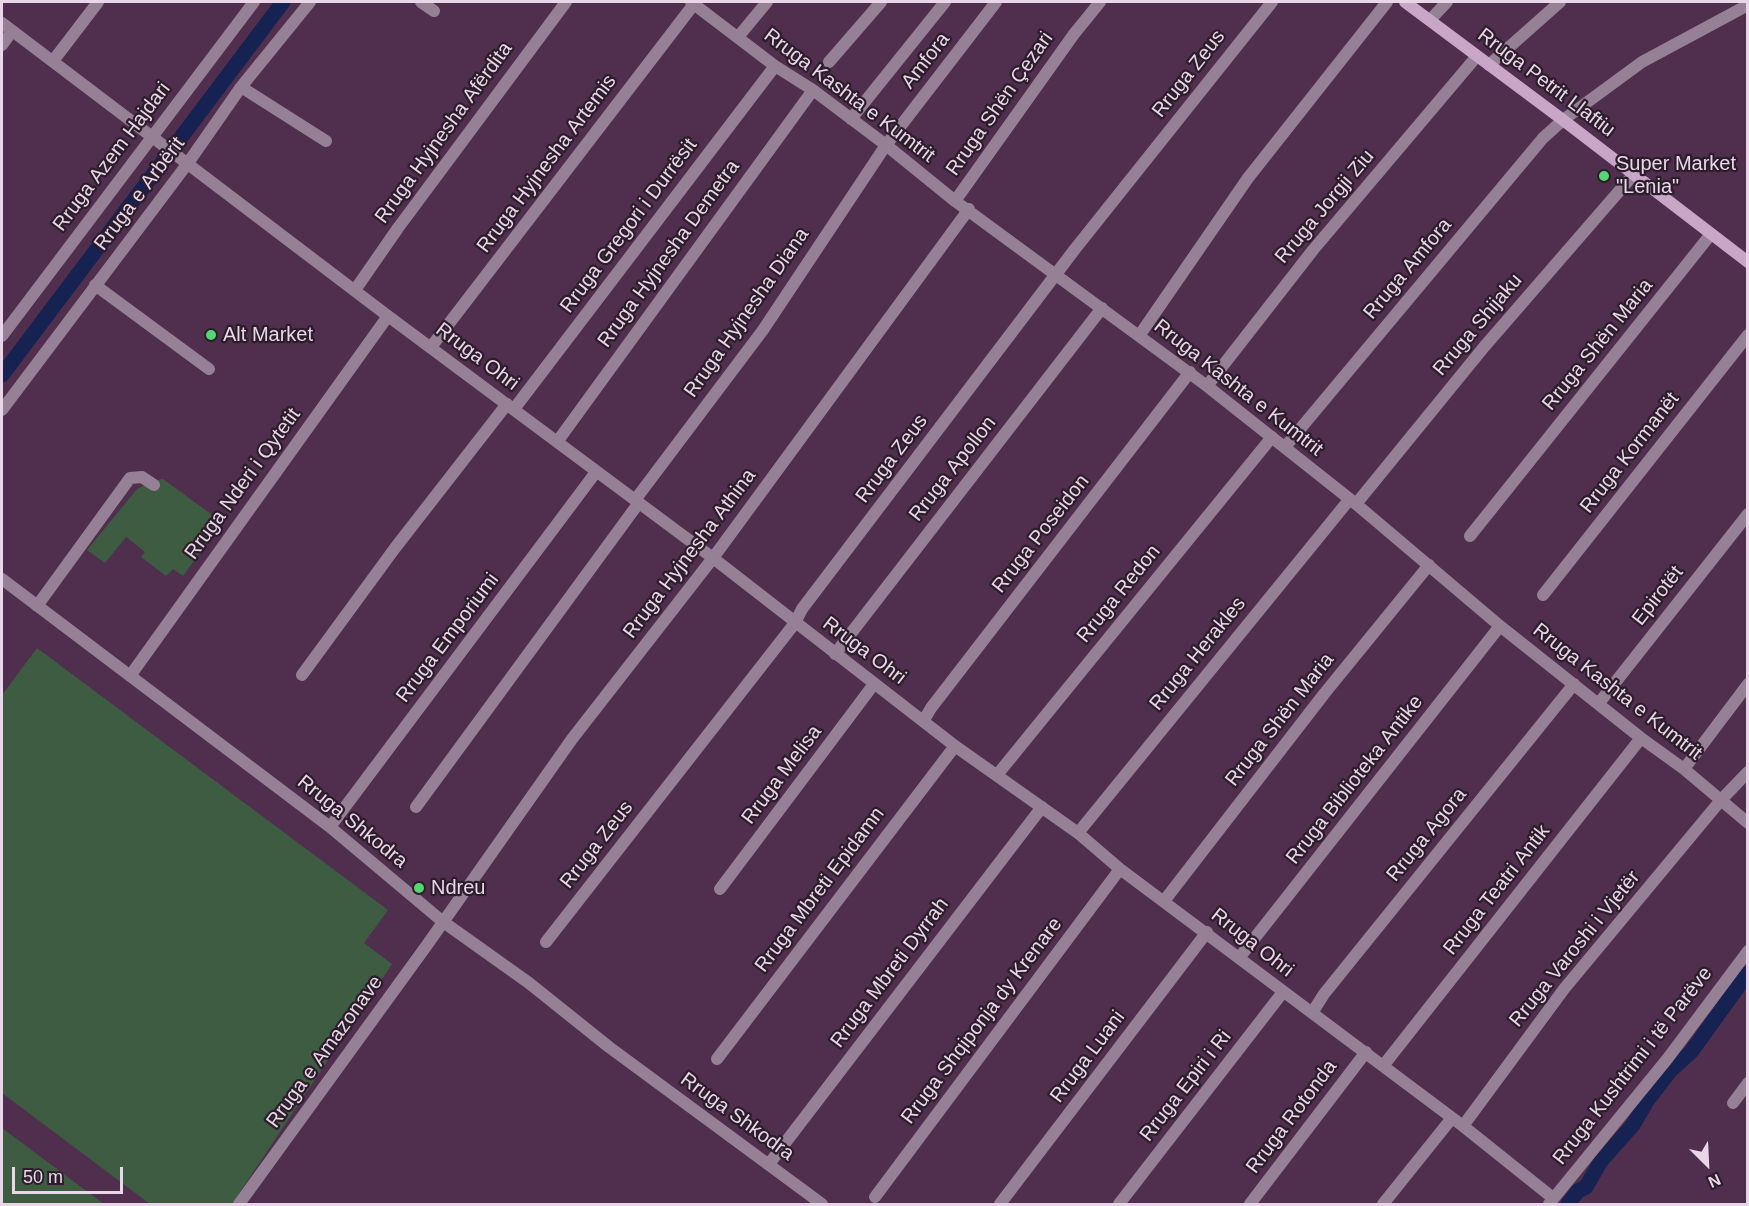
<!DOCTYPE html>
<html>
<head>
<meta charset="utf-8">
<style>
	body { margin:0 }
	#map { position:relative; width:1749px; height:1206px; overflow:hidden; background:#4f2e4e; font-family:Arial,sans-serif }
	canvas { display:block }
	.frame { position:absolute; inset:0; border:3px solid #ead6e9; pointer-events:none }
	.north { position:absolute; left:1677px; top:1134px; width:60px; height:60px; -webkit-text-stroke:4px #2c1d2b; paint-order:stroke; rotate:156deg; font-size:16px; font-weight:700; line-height:24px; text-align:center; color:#ead6e9 }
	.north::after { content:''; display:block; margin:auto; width:21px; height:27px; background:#ead6e9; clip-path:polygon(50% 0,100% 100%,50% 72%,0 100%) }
	.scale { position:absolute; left:12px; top:1167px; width:111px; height:27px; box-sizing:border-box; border:3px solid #ead6e9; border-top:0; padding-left:8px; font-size:18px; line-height:21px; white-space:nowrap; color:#ead6e9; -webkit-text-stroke:4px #2c1d2b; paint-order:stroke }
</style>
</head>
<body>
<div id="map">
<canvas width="1749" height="1206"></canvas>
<div class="frame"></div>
<div class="north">N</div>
<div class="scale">50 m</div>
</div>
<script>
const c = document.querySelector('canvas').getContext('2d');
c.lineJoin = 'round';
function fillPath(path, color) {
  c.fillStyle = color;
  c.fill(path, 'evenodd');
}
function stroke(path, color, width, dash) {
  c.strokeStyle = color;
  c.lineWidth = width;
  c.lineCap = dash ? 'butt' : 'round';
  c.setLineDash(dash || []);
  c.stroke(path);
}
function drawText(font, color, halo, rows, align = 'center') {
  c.font = font + ' Arial,sans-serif';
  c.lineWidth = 4.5;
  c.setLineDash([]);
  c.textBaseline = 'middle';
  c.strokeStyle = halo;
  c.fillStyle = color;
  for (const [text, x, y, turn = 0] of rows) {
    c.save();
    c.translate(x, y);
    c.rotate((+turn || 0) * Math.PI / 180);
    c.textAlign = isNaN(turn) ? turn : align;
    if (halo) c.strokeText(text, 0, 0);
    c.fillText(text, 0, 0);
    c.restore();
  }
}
fillPath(new Path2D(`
	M163 479 222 522 183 576 173 569 166 576 141 557 145 552 126 537 105 563 87 550 137 489 152 481Z
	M37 648 388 910 364 943 392 964 232 1204H150L2 1093V695Z
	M2 1128 104 1204H2Z`), '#3d5c42');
stroke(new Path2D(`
	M2 375 283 2
	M1568 1204 1578 1191 1586 1187 1601 1161 1633 1125 1647 1101 1670 1071 1691 1052 1748 973`), '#152252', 15);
stroke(new Path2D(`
	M421 2 434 11
	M691 2 775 66 813 90 886 145 955 201 1207 386 1356 504 1500 626 1641 738 1684 769 1748 823
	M1430 20 1447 2
	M738 37 767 2
	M2 45 12 31
	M53 61 98 2
	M829 62 881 2
	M1489 65 1560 2
	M241 87 326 141
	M851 119 945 2
	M151 136 388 316 713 558 955 746 1078 833 1120 869 1463 1126 1553 1198
	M955 201 1074 34 1100 2
	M95 285 209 369
	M355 290 398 228 566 2
	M1139 336 1248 178 1387 2
	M431 347 694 4
	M1207 386 1313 250 1477 56
	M514 409 775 66
	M2 410 188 163 241 87 310 2
	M557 442 813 90
	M1285 447 1543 138 1563 120 1642 62 1748 5
	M635 500 763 330 886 145 996 2
	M1356 504 1484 347 1634 174
	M1470 536 1711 234
	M2 579 330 827 442 921 529 983 609 1047 822 1204
	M1543 595 1748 335
	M37 606 130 478 142 477 154 485
	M835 654 1102 308
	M302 675 395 548 507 404
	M130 676 388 316
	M1599 703 1748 514
	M924 720 931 708 1190 372
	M1684 769 1748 684
	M997 775 1272 437
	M416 807 638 504
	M330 827 596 472
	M1078 833 1349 500
	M720 889 874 684
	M1164 901 1324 694 1429 565
	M546 942 795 623 802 609 1075 249 1272 2
	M1239 958 1500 626
	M1312 1013 1324 994 1574 684
	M717 1059 955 746
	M1383 1066 1641 738
	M1733 1103 1748 1083
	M1463 1126 1564 989 1721 800 1748 772
	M769 1164 1042 807
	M875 1197 1120 869
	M239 1204 427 945 572 739 713 558 969 209
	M1000 1204 1207 932
	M1119 1204 1283 992
	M1250 1204 1366 1052
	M1383 1204 1452 1118
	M1549 1204 1668 1058 1748 951`), '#968095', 12);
stroke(new Path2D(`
	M2 23 151 136
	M2 336 254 2`), '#968095', 12);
stroke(new Path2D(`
	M1405 2 1563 120 1748 262`), '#c9a6c7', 12);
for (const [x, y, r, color] of [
	[1604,176,6,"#54d672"],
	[211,335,6,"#54d672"],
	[419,888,6,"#54d672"]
]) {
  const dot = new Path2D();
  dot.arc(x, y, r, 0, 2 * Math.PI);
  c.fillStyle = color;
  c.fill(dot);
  stroke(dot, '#2c1d2b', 2);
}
drawText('20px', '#ead6e9', '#2c1d2b', [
	["Amfora",926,61,-52],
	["Rruga Zeus",1189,74,-52],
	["Rruga Petrit Llaftiu",1546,83,37],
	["Rruga Kashta e Kumtrit",849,96,37],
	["Rruga Shën Çezari",1000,104,-55],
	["Rruga Hyjnesha Afërdita",444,133,-54],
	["Rruga Azem Hajdari",112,157,-53],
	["Rruga Hyjnesha Artemis",547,164,-53],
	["Rruga e Arbërit",140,194,-53],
	["Rruga Jorgji Ziu",1325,207,-50],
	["Rruga Gregori i Durrësit",629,226,-53],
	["Rruga Hyjnesha Demetra",669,254,-54],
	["Rruga Amfora",1408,269,-50],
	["Rruga Hyjnesha Diana",747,313,-55],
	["Rruga Shijaku",1478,325,-50],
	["Rruga Shën Maria",1598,345,-51],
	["Rruga Ohri",477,357,37],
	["Rruga Kashta e Kumtrit",1238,388,38],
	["Rruga Kormanët",1630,453,-52],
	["Rruga Zeus",892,459,-53],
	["Rruga Apollon",953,469,-52],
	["Rruga Nderi i Qytetit",243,484,-54],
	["Rruga Poseidon",1041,534,-52],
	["Rruga Hyjnesha Athina",690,554,-53],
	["Rruga Redon",1119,594,-51],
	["Epirotët",1658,596,-52],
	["Rruga Emporiumi",448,638,-53],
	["Rruga Ohri",864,651,37],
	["Rruga Herakles",1198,654,-51],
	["Rruga Kashta e Kumtrit",1617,692,38],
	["Rruga Shën Maria",1280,720,-52],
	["Rruga Melisa",782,775,-53],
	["Rruga Biblioteka Antike",1355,780,-52],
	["Rruga Shkodra",352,822,39],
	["Rruga Agora",1427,835,-51],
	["Rruga Zeus",597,845,-52],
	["Rruga Mbreti Epidamn",820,890,-53],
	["Rruga Teatri Antik",1497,890,-52],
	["Rruga Ohri",1252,943,38],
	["Rruga Varoshi i Vjetër",1575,949,-51],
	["Rruga Mbreti Dyrrah",890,973,-53],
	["Rruga Shqiponja dy Krenare",982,1021,-53],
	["Rruga e Amazonave",325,1052,-54],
	["Rruga Luani",1088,1057,-53],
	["Rruga Kushtrimi i të Parëve",1633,1066,-52],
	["Rruga Epiri i Ri",1186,1086,-52],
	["Rruga Shkodra",737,1117,36],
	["Rruga Rotonda",1292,1117,-53]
]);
drawText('20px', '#ead6e9', '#2c1d2b', [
	["Super Market",1616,164],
	["\"Lenia\"",1616,187],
	["Alt Market",223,335],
	["Ndreu",431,888]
], 'left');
</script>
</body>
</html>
